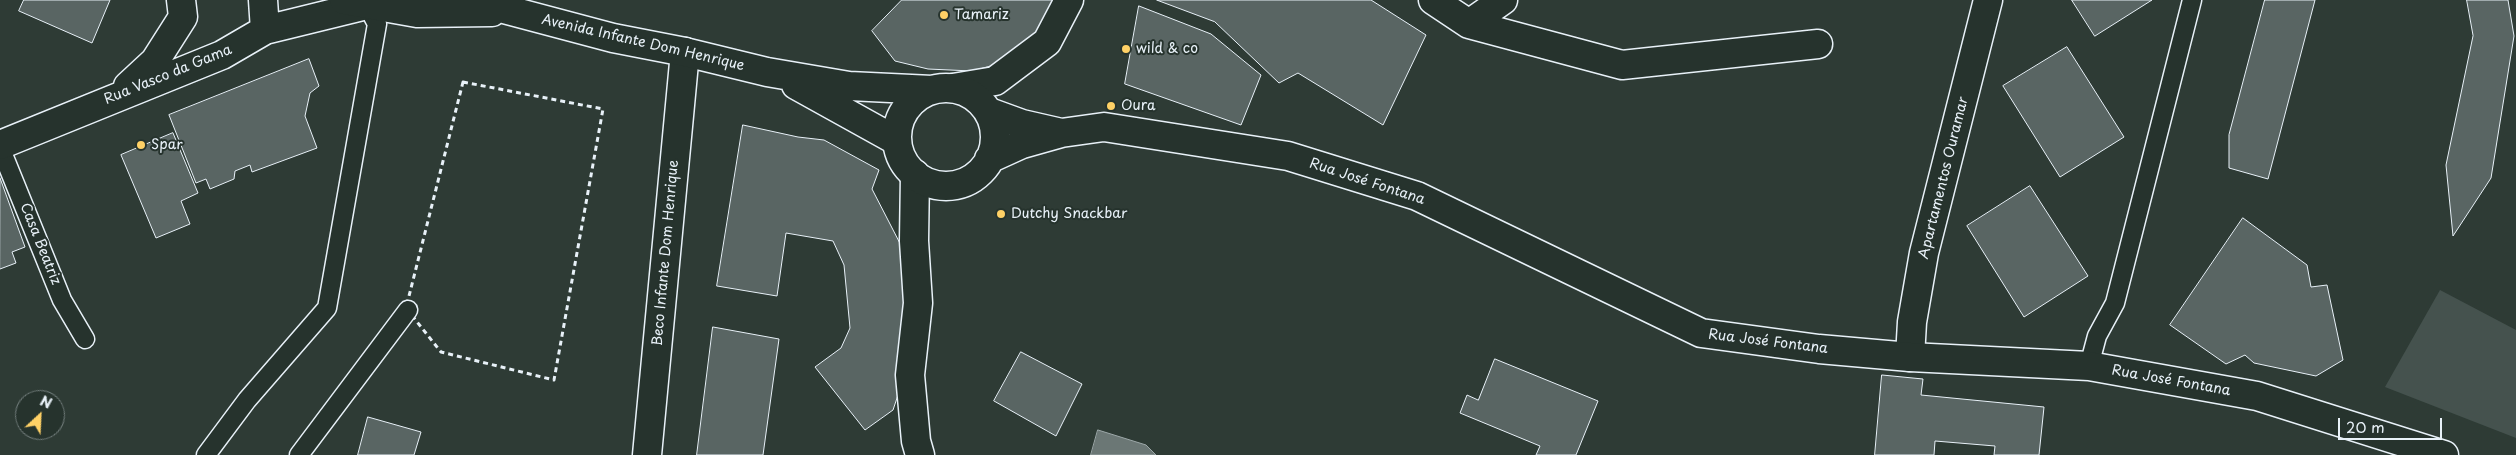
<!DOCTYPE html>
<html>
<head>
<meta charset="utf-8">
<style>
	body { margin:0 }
	#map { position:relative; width:2516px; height:455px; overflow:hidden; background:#2e3b35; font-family:"Playpen Sans",sans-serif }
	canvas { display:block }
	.north { position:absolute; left:15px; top:390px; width:50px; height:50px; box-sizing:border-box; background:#26332d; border:1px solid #747f7e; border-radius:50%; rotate:25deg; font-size:14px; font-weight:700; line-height:20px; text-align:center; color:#e8f1f8 }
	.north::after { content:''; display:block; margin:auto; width:18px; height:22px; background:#ffd166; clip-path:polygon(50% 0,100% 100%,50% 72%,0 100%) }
	.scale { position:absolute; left:2338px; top:418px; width:104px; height:22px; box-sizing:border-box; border:2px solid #e8f1f8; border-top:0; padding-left:6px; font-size:15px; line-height:18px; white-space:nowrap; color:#e8f1f8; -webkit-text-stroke:4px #26332d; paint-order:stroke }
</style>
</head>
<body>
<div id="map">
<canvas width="2516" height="455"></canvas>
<div class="north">N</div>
<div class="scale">20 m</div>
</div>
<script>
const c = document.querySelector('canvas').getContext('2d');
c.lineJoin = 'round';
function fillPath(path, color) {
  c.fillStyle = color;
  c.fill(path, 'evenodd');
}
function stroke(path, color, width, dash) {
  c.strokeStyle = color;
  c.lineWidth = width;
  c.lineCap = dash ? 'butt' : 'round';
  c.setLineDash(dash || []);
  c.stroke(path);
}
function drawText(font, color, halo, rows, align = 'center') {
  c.font = font + ' "Playpen Sans",sans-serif';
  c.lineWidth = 4;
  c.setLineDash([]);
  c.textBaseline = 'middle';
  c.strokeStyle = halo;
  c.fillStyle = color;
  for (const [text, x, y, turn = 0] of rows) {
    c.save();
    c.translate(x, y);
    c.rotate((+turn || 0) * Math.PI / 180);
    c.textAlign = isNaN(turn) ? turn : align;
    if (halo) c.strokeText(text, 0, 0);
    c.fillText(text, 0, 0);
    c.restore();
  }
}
fillPath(new Path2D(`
	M2440 290 2516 330V438L2385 387Z`), '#45524e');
const water = new Path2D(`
	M1098 430 1146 445 1156 455H1091Z`);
fillPath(water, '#6b7775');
stroke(water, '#9da8a9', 1);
const building = new Path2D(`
	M24 0H110L92 43 19 11Z
	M902 0H1054L1049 22 1006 62 972 71 928 69 895 61 872 31Z
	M1157 0H1371L1426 35 1383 125 1298 73 1279 83 1215 22Z
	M2072 0H2152L2095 36Z
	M2265 0H2315L2268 179 2229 168V135Z
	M2467 0H2508L2514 36 2491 178 2453 236 2446 165 2473 36Z
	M1139 6 1211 34 1261 75 1241 125 1125 84Z
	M2067 47 2124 137 2060 177 2003 86Z
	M309 59 319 86 310 93 305 116 317 148 252 172 250 165 235 171 234 179 210 189 206 179 196 183 169 115Z
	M743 125 798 137 824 140 879 170 872 189 907 257 902 383 893 410 865 430 815 367 841 348 850 328 844 265 833 241 786 233 777 296 717 286Z
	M173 133 198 193 181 201 190 224 156 238 121 155Z
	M0 178 25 247 12 252 16 263 0 269Z
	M2030 186 2088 276 2024 317 1967 226Z
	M2243 218 2307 265 2311 287 2327 285 2343 360 2316 376 2254 363 2245 355 2226 364 2170 325Z
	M713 327 779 339 763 455H697Z
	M1021 352 1082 384 1056 436 994 401Z
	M1495 359 1598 401 1576 455H1536L1540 446 1460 413 1467 395 1478 400Z
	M1882 375 1923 379 1921 395 2044 407 2039 455H1994L1995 446 1935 441 1934 455H1875Z
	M368 417 421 432 414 455H358Z`);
fillPath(building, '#596563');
stroke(building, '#e8f1f8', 1);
const lane = new Path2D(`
	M0 147 62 300 85 339
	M2089 366 2097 336 2115 303 2192 0
	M206 455 247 400 327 308 377 24 367 5
	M299 455 408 310`);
const street = new Path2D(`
	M263 0 265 30
	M1433 0 1469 24 1622 65 1818 44
	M1469 24 1503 0
	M128 86 155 61 183 17 181 0
	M953 88 995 81 1047 42 1069 0
	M0 145 222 55 265 30 367 5
	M915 174 914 241 918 303 910 375 916 441 920 455
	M1910 357 1912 322 1924 253 1988 0
	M647 455 685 52`);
const secondary = new Path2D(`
	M344 0 417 13 492 12
	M470 0 613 38 685 52 767 72 849 86 932 90
	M796 85 897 141
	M897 137a49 49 0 1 1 98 0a49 49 0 1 1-98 0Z
	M989 112 1022 124 1057 132
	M989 159 1022 144 1061 133 1104 127 1288 156 1417 196 1701 333 1819 349 1910 357 2089 366 2257 396 2444 455`);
stroke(lane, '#e8f1f8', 21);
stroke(street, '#e8f1f8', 31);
stroke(secondary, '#e8f1f8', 31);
stroke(new Path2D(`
	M463 82 603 109 554 380 441 352 406 308Z`), '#e8f1f8', 3, [5, 4]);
stroke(lane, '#26332d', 18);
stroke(street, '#26332d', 28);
stroke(secondary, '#26332d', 28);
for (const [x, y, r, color] of [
	[944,15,5,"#ffd166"],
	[1126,49,5,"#ffd166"],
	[1111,106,5,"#ffd166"],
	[141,145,5,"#ffd166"],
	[1001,214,5,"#ffd166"]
]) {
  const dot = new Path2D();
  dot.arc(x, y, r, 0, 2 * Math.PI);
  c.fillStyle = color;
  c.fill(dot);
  stroke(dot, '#26332d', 2);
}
drawText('14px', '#e8f1f8', '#26332d', [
	["Tamariz",954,15],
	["wild & co",1136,49],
	["Oura",1121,106],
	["Spar",151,145],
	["Dutchy Snackbar",1011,214]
], 'left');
drawText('14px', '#e8f1f8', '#26332d', [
	["Avenida Infante Dom Henrique",643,43,13],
	["Rua Vasco da Gama",168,75,-22],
	["Apartamentos Ouramar",1944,178,-76],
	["Rua José Fontana",1367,182,18],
	["Casa Beatriz",40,244,68],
	["Beco Infante Dom Henrique",666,253,-85],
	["Rua José Fontana",1768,342,7],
	["Rua José Fontana",2171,381,10]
]);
</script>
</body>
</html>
